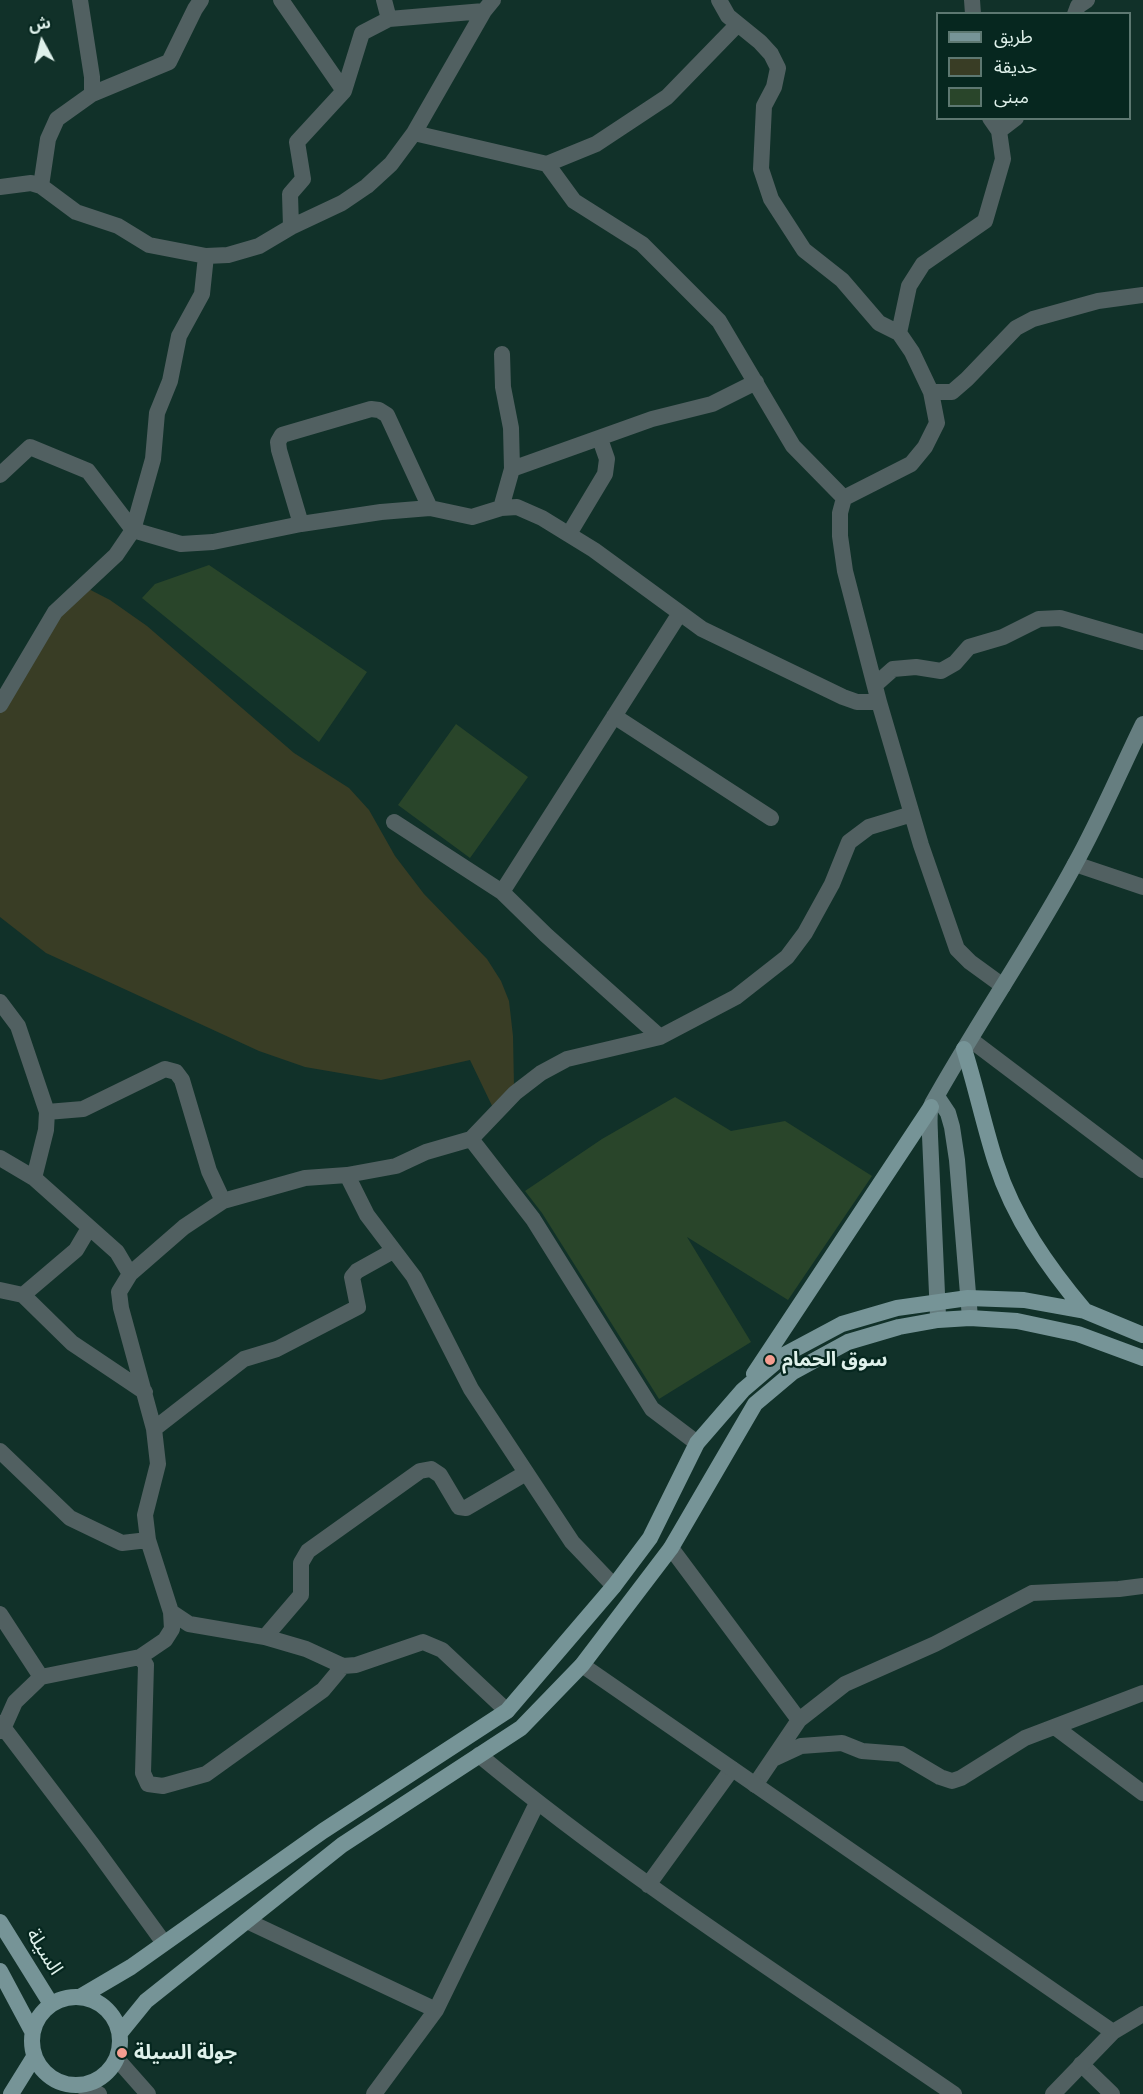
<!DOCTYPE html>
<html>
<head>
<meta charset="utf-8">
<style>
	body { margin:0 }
	#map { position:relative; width:1143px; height:2094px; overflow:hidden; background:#113129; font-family:Karla,"Noto Sans Arabic",sans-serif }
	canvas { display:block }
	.legend { position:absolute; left:936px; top:12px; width:195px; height:108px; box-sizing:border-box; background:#06271f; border:2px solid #5d7871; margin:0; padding:8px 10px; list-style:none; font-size:18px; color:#dff1eb }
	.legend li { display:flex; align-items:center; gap:12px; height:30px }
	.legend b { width:30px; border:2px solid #5d7871 }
	.north { position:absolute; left:12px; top:12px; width:60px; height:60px; -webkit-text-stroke:4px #06271f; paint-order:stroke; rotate:353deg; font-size:16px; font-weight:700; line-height:24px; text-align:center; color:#dff1eb }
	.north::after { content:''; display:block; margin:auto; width:21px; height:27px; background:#dff1eb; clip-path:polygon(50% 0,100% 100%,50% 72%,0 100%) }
</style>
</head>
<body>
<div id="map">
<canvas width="1143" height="2094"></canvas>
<ul class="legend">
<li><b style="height:8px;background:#769497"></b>طريق</li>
<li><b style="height:16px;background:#393d25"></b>حديقة</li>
<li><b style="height:16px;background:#29452a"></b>مبنى</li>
</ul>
<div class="north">ش</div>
</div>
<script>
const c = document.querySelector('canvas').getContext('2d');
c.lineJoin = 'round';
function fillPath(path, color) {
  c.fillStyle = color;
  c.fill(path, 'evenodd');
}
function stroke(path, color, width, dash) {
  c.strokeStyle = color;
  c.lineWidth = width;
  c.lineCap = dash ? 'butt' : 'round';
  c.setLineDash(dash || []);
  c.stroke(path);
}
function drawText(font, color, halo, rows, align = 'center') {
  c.font = font + ' Karla,"Noto Sans Arabic",sans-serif';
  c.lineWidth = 4.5;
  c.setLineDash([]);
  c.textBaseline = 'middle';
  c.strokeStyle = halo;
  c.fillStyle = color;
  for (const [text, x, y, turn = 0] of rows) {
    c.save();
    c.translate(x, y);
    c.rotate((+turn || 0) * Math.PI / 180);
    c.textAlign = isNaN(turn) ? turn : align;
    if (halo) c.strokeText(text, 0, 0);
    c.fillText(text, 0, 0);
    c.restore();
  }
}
fillPath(new Path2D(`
	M81 585 110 600 147 626 294 753 349 788 369 810 395 856 424 894 487 959 501 981 509 1001 513 1036 514 1087 496 1114 470 1060 381 1080 305 1067 259 1051 46 953 0 917V705Z`), '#393d25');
fillPath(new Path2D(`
	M209 565 367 672 319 742 142 598 155 584Z
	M456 724 528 777 470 858 398 805Z
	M675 1097 731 1131 785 1121 872 1176 788 1300 687 1237 751 1342 659 1399 542 1213 525 1191 602 1139Z`), '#29452a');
stroke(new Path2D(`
	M281 0 344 91
	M384 0 389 19
	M719 0 728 16 760 42 771 54 778 68 774 87 764 106 761 169 771 199 804 250 842 280 879 323 899 333 912 352 931 392 937 423 925 447 911 464 844 498 840 513V536L845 571 879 702 921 845 957 949 970 962 1003 986
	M972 0 973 14
	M1075 14 1078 6 1087 0
	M92 94 169 62 195 9 201 0
	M999 131 1016 118
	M414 133 547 164 574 201 642 244 719 321 793 446 844 498
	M547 164 596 144 667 97 738 24
	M41 186 48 139 57 119 92 94V77L80 0
	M0 187 31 183 41 186 76 212 118 226 149 245 206 256 228 255 259 246 291 227 342 203 367 186 391 164 414 133 484 11 493 0
	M291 227 290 194 303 179 297 142 344 91 362 33 389 19 484 11
	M899 333 909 286 923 264 985 221 1003 159 999 131 990 118
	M931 392H952L967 379 1016 328 1033 319 1098 301 1143 295
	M512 469 652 419 712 404 756 382
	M0 475 30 447 88 471 133 530 181 544 213 542 301 524 381 512 430 508 472 517 501 508 517 507 542 518 594 550 702 629 843 697 857 702H879
	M501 508 512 469 511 428 503 387 502 354
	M301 524 279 450 278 442 282 435 371 409 379 410 387 415 430 508
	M569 534 605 474 607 459 600 439
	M875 685 893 669 916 667 941 671 955 663 969 647 1003 637 1039 619 1060 618 1143 642
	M0 705 55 612 116 555 133 530 153 459 157 413 170 381 179 336 202 294 206 256
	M614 716 771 818
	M394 822 502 892 546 935 660 1037
	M1075 864 1143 887
	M502 892 680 613
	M0 1002 18 1026 47 1112 46 1130 34 1178
	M971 1040 1143 1170
	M47 1112 83 1109 165 1069 176 1072 182 1080 209 1171 223 1201
	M471 1139 533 1219 652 1409 697 1443
	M0 1158 34 1178 117 1252 130 1274
	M347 1175 367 1215 414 1277 471 1389 572 1542 614 1586
	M0 1290 23 1295 72 1343 145 1392
	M23 1295 76 1250 89 1228
	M154 1429 244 1359 277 1349 358 1307 352 1277 357 1271 393 1251
	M0 1451 70 1518 122 1543 148 1540
	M671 1548 799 1720 755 1785
	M171 1612 189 1624 265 1637 306 1649 343 1666 356 1665 423 1642 442 1650 507 1711
	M0 1614 41 1677
	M265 1637 301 1595V1563L308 1551 420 1471 431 1469 440 1475 459 1507 466 1508 526 1473
	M140 1657 146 1665 143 1773 148 1784 163 1786 206 1774 323 1690 343 1666
	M799 1720 845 1684 935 1644 1032 1593 1119 1589 1143 1586
	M0 1723 92 1844 164 1943
	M1055 1727 1143 1793
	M0 1731 3 1729 15 1702 41 1677 140 1657 165 1640 172 1629 171 1612 148 1540 145 1515 158 1464 154 1429 121 1308 119 1292 130 1274 184 1227 223 1201 305 1178 347 1175 396 1166 426 1152 471 1139 515 1093 541 1073 567 1059 660 1037 736 997 787 957 805 933 832 884 849 842 869 827 912 814
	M479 1755C629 1879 794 1984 954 2094
	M773 1759 801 1746 842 1743 862 1751 901 1754 940 1777 952 1781 961 1778 1025 1738 1143 1693
	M648 1885 732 1769
	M247 1921 436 2010
	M1081 2064 1112 2094
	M374 2094 436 2010 537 1803`), '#516061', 16);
stroke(new Path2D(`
	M582 1665 1113 2032
	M117 2059 148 2094
	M79 2085 99 2094
	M1053 2094 1113 2032 1143 2014`), '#516061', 16);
stroke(new Path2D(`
	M938 1098 948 1113 952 1127 957 1160 970 1318
	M938 1316 930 1136C930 1127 928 1112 932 1104 977 1023 1031 946 1075 864 1100 819 1120 771 1143 724`), '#667e80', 16);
stroke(new Path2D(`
	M964 1049C976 1087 984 1126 996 1163 1014 1219 1048 1267 1085 1311
	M754 1374 931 1107
	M0 1922 51 2004
	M0 1971 32 2031
	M32 2041a44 44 0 1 1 88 0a44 44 0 1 1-88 0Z
	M80 1997 131 1967 323 1831 507 1711 614 1586 650 1538 697 1443 743 1390 784 1355 842 1324 897 1308 968 1298 1024 1300 1085 1311 1143 1335
	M120 2033 146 2001 342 1845 521 1728 582 1665 671 1548 755 1404 793 1372 848 1342 899 1327 938 1320 970 1318 1017 1321 1078 1334 1143 1358
	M11 2094 34 2057`), '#769497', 16);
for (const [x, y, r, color] of [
	[770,1360,6,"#f59d90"],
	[122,2053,6,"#f59d90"]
]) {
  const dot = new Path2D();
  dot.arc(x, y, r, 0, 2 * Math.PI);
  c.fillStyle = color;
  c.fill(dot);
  stroke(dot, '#06271f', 2);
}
drawText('bold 20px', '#dff1eb', '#06271f', [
	["سوق الحمام",782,1360],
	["جولة السيلة",134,2053]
], 'left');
drawText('20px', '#dff1eb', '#06271f', [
	["السيلة",44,1952,58]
]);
</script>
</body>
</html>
